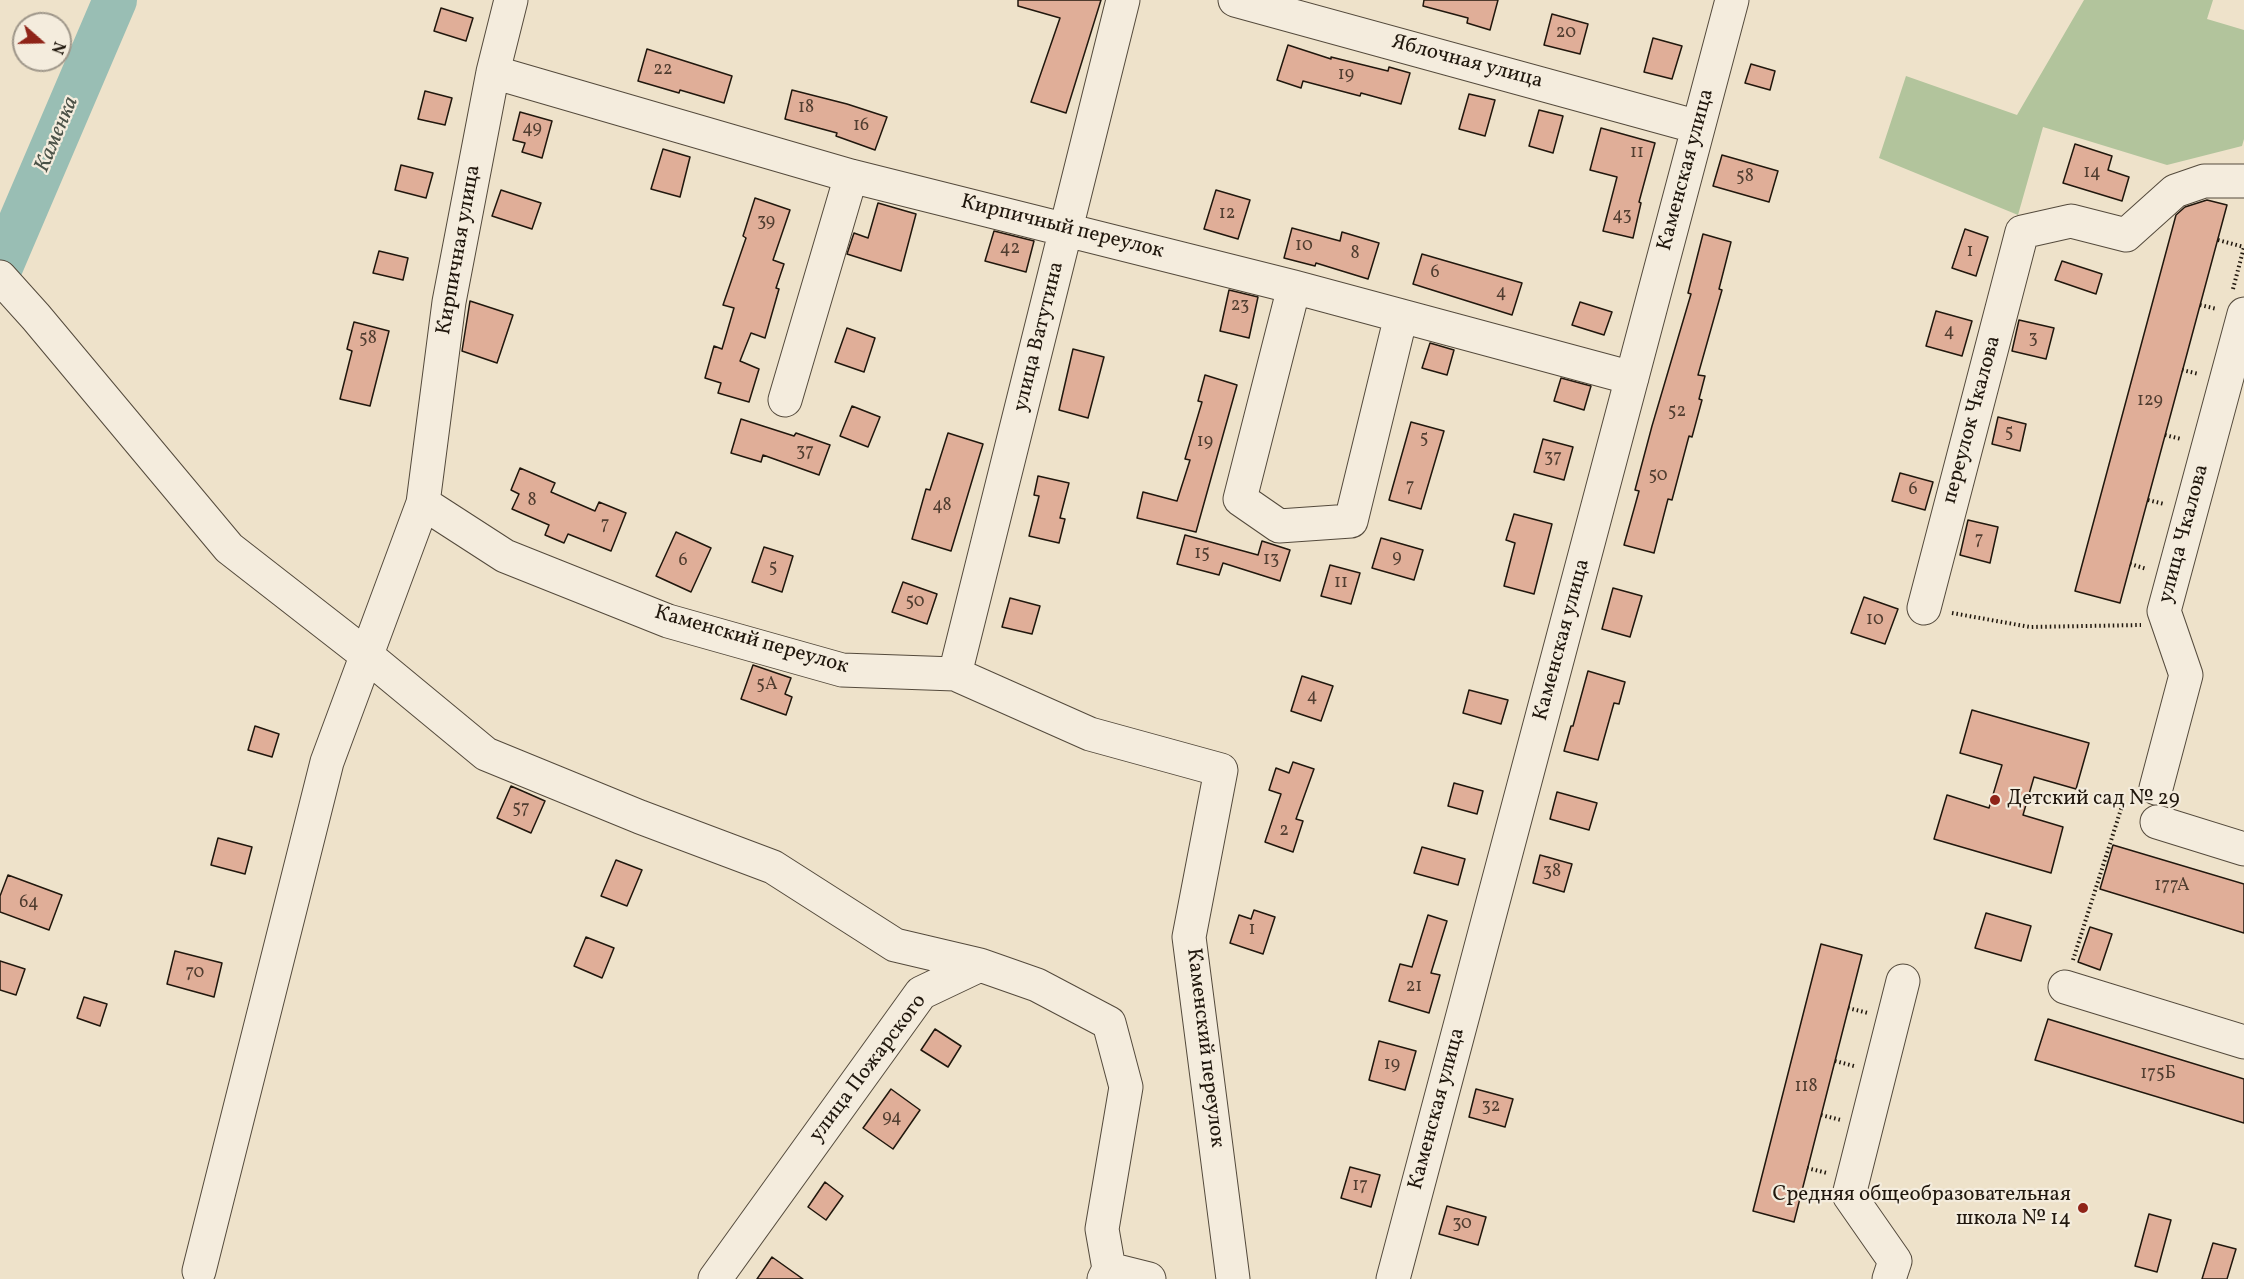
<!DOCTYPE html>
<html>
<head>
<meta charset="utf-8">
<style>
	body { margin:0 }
	#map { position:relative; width:2244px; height:1279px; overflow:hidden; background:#eee2ca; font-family:Vollkorn,serif }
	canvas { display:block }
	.north { position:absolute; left:12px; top:12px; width:60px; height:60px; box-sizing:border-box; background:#f4ecdd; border:2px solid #9f978a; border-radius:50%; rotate:110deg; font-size:16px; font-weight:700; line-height:24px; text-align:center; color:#20170d }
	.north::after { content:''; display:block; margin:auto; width:21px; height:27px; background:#8f2418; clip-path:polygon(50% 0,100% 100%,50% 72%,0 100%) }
</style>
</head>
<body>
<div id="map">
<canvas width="2244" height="1279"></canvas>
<div class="north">N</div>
</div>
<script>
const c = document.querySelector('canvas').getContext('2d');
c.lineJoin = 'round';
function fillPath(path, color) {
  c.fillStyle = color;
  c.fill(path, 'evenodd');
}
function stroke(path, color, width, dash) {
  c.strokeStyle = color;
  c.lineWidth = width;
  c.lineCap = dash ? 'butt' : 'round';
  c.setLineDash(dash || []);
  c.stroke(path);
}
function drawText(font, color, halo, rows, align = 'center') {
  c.font = font + ' Vollkorn,serif';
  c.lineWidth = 4.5;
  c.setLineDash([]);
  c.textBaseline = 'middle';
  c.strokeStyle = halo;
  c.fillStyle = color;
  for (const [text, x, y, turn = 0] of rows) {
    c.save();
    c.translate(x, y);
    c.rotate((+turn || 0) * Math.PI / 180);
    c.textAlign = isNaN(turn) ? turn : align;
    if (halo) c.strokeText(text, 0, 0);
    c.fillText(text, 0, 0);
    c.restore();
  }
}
fillPath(new Path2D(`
	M2084 0H2213L2207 19 2244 30V139L2242 146 2167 165 2043 127 2018 215 1879 158 1906 76 2017 115Z`), '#b2c49c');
stroke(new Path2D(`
	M0 269 115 0`), '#99beb4', 44);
const building = new Path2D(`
	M1018 0H1101L1066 113 1031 102 1060 18 1018 6Z
	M1424 0H1498L1490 30 1467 23 1468 18 1423 6Z
	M441 8 473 18 466 41 434 31Z
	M1552 14 1588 24 1580 54 1544 45Z
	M1653 38 1682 46 1672 79 1644 72Z
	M1288 45 1331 59V57L1388 71 1389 67 1410 73 1401 104 1361 93 1360 96 1303 81 1301 88 1277 80Z
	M647 49 732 76 724 103 680 90 679 93 638 81Z
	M1751 64 1775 71 1770 90 1745 83Z
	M792 90 847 104 887 117 875 150 836 136 837 133 785 119Z
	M425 91 452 98 445 125 418 119Z
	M1469 94 1495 100 1485 136 1459 129Z
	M1539 110 1563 116 1553 153 1529 146Z
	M520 112 552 121 542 158 522 152 525 143 513 140Z
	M1601 128 1655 143 1639 202 1641 203 1633 238 1603 231 1617 177 1590 170Z
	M2075 144 2112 156 2108 170 2129 177 2122 201 2063 183Z
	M663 149 690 157 680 197 651 189Z
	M1722 155 1778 171 1769 202 1713 186Z
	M401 165 433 173 426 198 395 190Z
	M501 190 541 203 532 229 492 216Z
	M1216 190 1250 200 1238 239 1204 229Z
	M755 198 790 210 773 260 784 264 776 288 779 289 765 338 751 333 740 361 759 369 749 402 718 393 721 383 705 378 714 346 722 349 734 308 723 305 746 238 743 236Z
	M2207 200 2227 205 2120 603 2075 591 2176 215 2185 207Z
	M878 203 916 214 901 271 847 254 854 233 868 238Z
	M1292 228 1340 241 1342 232 1379 243 1368 279 1316 263 1315 266 1284 258Z
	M1965 229 1988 237 1976 276 1952 268Z
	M994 231 1034 241 1026 272 985 261Z
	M1703 234 1731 242 1719 289 1722 290 1698 375 1705 376 1699 399 1702 400 1692 437 1689 436 1672 500 1668 499 1654 553 1624 545 1639 491 1635 490 1652 426 1691 294 1688 293Z
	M379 251 408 258 403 280 373 273Z
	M1422 254 1522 283 1512 315 1413 284Z
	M2062 261 2102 274 2096 294 2055 280Z
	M1229 290 1258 297 1249 338 1220 331Z
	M470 301 513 315 497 363 462 351Z
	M1580 302 1612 312 1604 335 1572 325Z
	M1936 311 1972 321 1962 356 1926 346Z
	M2019 320 2054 328 2046 359 2012 351Z
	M354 322 389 331 370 406 340 399 352 351 347 349Z
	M847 328 875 338 864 372 835 362Z
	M1430 343 1454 350 1447 375 1422 368Z
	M1073 349 1104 357 1088 418 1059 410Z
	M1205 375 1237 385 1196 532 1137 518 1143 492 1177 501 1190 460 1185 459 1202 402 1198 401Z
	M1561 378 1591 386 1584 410 1554 401Z
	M852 406 880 417 868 447 840 436Z
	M1998 417 2026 424 2020 451 1992 444Z
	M741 419 794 436 796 433 830 445 819 475 763 455 761 462 731 453Z
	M1411 422 1444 431 1421 509 1389 500Z
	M948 433 983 444 951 551 912 539 926 489 930 490Z
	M1543 439 1573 447 1564 480 1534 472Z
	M520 468 555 483 551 492 595 511 599 502 626 513 611 551 568 534 564 543 545 535 549 525 512 509 519 494 511 490Z
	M1900 473 1933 482 1925 510 1892 501Z
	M1038 476 1069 483 1060 518 1065 519 1059 543 1029 536 1039 496 1034 495Z
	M1514 514 1552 524 1534 594 1504 586 1515 543 1506 540Z
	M1968 520 1998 527 1990 563 1960 555Z
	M676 532 711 548 691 592 656 576Z
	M1185 535 1258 555 1262 541 1290 550 1280 581 1223 563 1219 575 1177 564Z
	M1381 538 1423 550 1414 580 1372 568Z
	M764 547 793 556 782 592 752 582Z
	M1330 565 1360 573 1351 604 1321 596Z
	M903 582 937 594 927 624 892 612Z
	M1613 588 1642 596 1630 637 1602 629Z
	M1864 597 1898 609 1885 644 1851 633Z
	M1010 598 1040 606 1032 634 1002 627Z
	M753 665 791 678 785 694 792 697 786 715 741 699Z
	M1588 671 1625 682 1619 704 1614 703 1598 760 1564 751 1571 726H1573Z
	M1302 676 1333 686 1321 721 1291 711Z
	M1469 690 1508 700 1501 724 1463 713Z
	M1972 710 2089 743 2076 789 2034 777 2023 815 2063 827 2051 873 1934 839 1947 795 1989 808 2002 765 1960 753Z
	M255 726 279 734 272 757 248 750Z
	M1293 762 1314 769 1296 819 1303 821 1293 852 1265 842 1281 794 1269 790 1276 768 1289 773Z
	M1454 783 1483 791 1477 814 1448 806Z
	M511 786 545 801 531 833 497 818Z
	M1557 792 1597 803 1589 830 1550 819Z
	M218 838 252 847 245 874 211 865Z
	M2113 845 2244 884V933L2100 889Z
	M1422 847 1465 859 1458 885 1414 873Z
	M1540 855 1572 864 1564 892 1533 883Z
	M616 860 642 870 627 906 601 896Z
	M8 875 62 895 49 930 0 912V896Z
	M1254 910 1275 917 1263 954 1230 943 1239 915 1251 919Z
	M1986 913 2031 926 2021 961 1975 948Z
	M1428 915 1447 921 1431 973 1440 975 1429 1013 1389 1001 1400 964 1412 967Z
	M2090 927 2112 934 2100 970 2078 962Z
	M586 937 614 948 602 978 574 966Z
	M1821 944 1862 955 1794 1222 1753 1211Z
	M175 951 222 963 214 997 167 984Z
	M0 961 25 969 16 995 0 990Z
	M84 997 107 1004 100 1026 77 1018Z
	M2048 1019 2244 1079V1123L2035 1060Z
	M935 1029 961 1046 948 1067 921 1050Z
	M1379 1041 1416 1051 1405 1090 1369 1080Z
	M891 1089 920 1110 893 1149 863 1128Z
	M1476 1089 1513 1099 1505 1127 1469 1117Z
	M1350 1167 1380 1175 1371 1207 1341 1198Z
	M825 1182 843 1196 826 1220 808 1207Z
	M1447 1206 1486 1217 1478 1245 1439 1234Z
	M2149 1214 2171 1220 2157 1272 2135 1266Z
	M2213 1243 2236 1249 2227 1279H2202Z
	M772 1257 803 1279H757Z`);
fillPath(building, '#e0ae98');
stroke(building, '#20170d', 1.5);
const minor = new Path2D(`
	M1235 0 1698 127
	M493 72 851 176 1294 287 1632 378
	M0 277 36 317 229 548 365 654 486 754 640 817 773 867 895 945 980 965
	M1294 287 1240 499 1279 526 1351 521 1401 316
	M785 400 851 176
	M423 503 505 556 668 621 842 670 955 674 1090 734 1221 770 1189 937 1233 1279
	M1924 608 2022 232 2071 221 2126 235 2175 191 2204 181H2244
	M955 674 1123 0
	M2156 788 2186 675 2164 611 2244 314
	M2157 822 2244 849
	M2065 987 2244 1042
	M199 1271 327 762 423 503 449 302 493 72 511 0
	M715 1279 921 993 980 965 1037 985 1109 1023 1126 1087 1102 1229 1109 1269
	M1104 1279 1109 1269 1149 1279
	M1393 1279 1732 0
	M1889 1279 1895 1261 1849 1195 1903 981`);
stroke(minor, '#544a3c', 35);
stroke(new Path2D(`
	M2218 240 2244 247
	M2233 289 2244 247
	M2200 305 2217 309
	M2182 370 2199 374
	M2165 435 2181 439
	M2148 500 2164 504
	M2130 564 2147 569
	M1952 613 2030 627 2141 625
	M2073 960 2122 806
	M1848 1008 1868 1013
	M1835 1061 1854 1066
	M1821 1115 1841 1120
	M1807 1168 1827 1173`), '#20170d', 4, [1.5, 3]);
stroke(minor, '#f4ecdd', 33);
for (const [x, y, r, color] of [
	[1995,800,6,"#8f2418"],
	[2083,1208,6,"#8f2418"]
]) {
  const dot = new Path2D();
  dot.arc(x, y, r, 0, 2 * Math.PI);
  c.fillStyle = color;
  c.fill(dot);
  stroke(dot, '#f4ecdd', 2);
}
drawText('18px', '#503d30', null, [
	["20",1566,34],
	["22",663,71],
	["19",1346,76],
	["18",806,109],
	["16",861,127],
	["49",532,130],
	["11",1637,154],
	["14",2092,174],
	["58",1745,178],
	["12",1227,215],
	["43",1622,217],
	["39",766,223],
	["10",1304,247],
	["42",1010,250],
	["1",1970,253],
	["8",1355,255],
	["6",1435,274],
	["4",1501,294],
	["23",1240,307],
	["4",1949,333],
	["58",368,340],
	["3",2033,340],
	["129",2150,402],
	["52",1677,413],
	["5",2009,434],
	["5",1424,440],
	["19",1205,443],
	["37",805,453],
	["37",1553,459],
	["50",1658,477],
	["7",1410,488],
	["6",1913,491],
	["8",532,502],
	["48",942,507],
	["7",605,526],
	["7",1979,541],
	["15",1202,555],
	["9",1397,559],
	["13",1271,561],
	["6",683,562],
	["5",773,569],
	["11",1341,584],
	["50",915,603],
	["10",1875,621],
	["5А",767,686],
	["4",1312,698],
	["57",521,810],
	["2",1284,832],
	["38",1552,873],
	["177А",2172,887],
	["64",29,904],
	["1",1252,931],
	["70",195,974],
	["21",1414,988],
	["19",1392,1066],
	["175Б",2158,1075],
	["118",1806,1088],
	["32",1491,1108],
	["94",892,1119],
	["17",1360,1187],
	["30",1462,1225]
]);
drawText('21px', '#20170d', '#f4ecdd', [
	["Яблочная улица",1467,63,15],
	["Каменская улица",1687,170,-75],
	["Кирпичный переулок",1062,228,14],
	["Кирпичная улица",460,250,-80],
	["улица Ватутина",1040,337,-76],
	["переулок Чкалова",1973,420,-75],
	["улица Чкалова",2185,534,-75],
	["Каменская улица",1563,640,-75],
	["Каменский переулок",751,641,16],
	["Каменский переулок",1204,1048,83],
	["улица Пожарского",869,1069,-53],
	["Каменская улица",1438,1109,-75]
]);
drawText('21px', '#20170d', '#f4ecdd', [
	["Детский сад № 29",2007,800],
	["Средняя общеобразовательная",2071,1196,"right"],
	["школа № 14",2071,1220,"right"]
], 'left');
drawText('italic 22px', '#4a5147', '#f4ecdd', [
	["Каменка",58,135,-67]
]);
</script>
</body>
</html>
